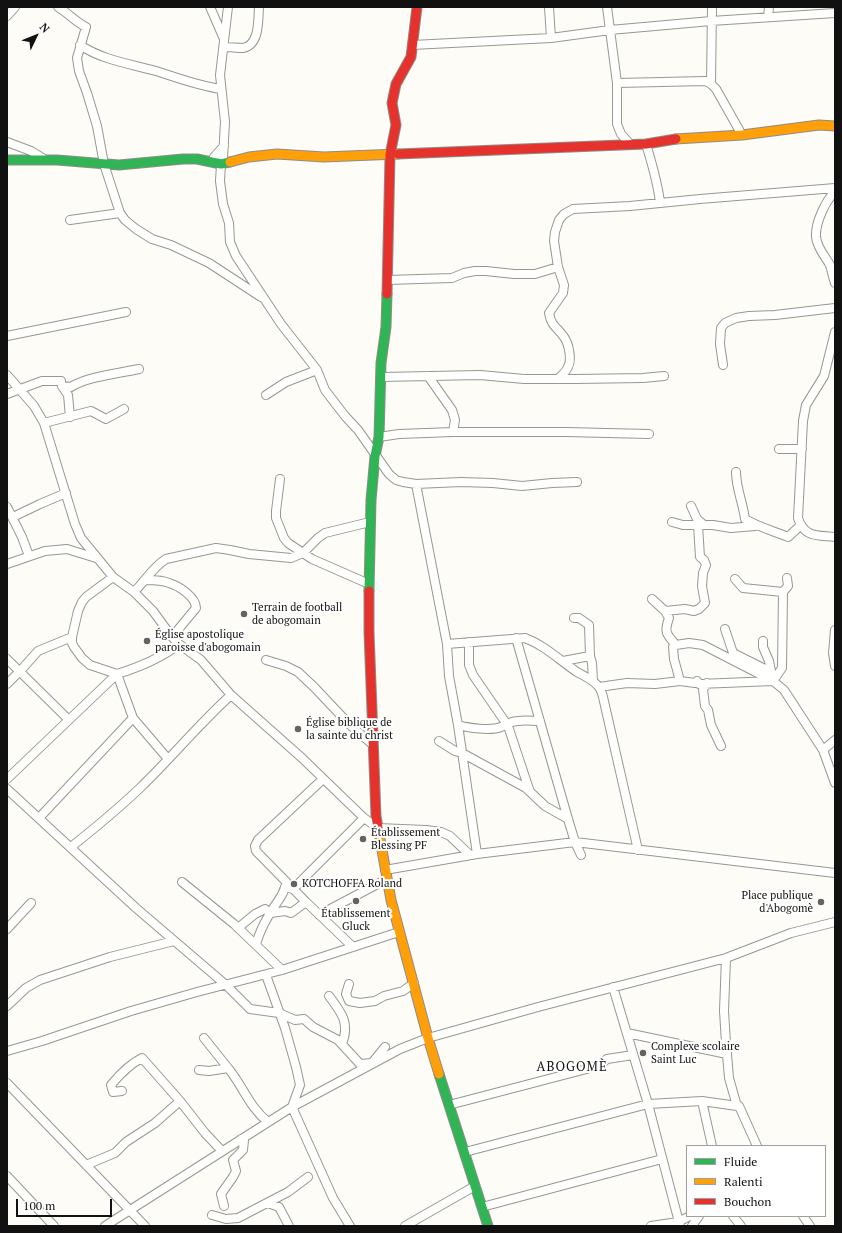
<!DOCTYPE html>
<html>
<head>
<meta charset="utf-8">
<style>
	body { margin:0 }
	#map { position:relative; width:842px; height:1233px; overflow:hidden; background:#fdfcf7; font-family:"PT Serif",serif }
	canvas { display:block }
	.frame { position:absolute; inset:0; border:8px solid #111; pointer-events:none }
	.legend { position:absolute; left:686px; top:1145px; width:140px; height:72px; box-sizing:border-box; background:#fff; border:1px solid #a0a0a0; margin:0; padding:5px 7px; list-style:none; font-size:12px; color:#111 }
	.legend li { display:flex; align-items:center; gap:8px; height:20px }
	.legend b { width:20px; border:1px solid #a0a0a0 }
	.north { position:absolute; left:16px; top:16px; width:40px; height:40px; -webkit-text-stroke:3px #fff; paint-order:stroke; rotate:47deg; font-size:11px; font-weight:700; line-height:16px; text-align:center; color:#111 }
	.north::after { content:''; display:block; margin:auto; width:14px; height:18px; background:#111; clip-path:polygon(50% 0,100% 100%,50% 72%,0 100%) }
	.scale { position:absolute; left:16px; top:1199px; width:96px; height:18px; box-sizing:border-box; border:2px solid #111; border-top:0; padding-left:5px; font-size:12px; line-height:14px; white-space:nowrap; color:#111; -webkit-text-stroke:3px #fff; paint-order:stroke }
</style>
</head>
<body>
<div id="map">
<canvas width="842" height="1233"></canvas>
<div class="frame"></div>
<ul class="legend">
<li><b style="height:5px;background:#30b455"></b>Fluide</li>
<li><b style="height:5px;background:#ff9f0a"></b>Ralenti</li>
<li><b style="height:5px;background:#e5322d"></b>Bouchon</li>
</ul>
<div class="north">N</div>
<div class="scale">100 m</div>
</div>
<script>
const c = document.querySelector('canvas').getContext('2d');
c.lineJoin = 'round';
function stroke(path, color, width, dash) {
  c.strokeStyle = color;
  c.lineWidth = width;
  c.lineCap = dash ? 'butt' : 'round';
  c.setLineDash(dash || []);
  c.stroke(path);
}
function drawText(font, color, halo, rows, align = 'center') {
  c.font = font + ' "PT Serif",serif';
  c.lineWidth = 4;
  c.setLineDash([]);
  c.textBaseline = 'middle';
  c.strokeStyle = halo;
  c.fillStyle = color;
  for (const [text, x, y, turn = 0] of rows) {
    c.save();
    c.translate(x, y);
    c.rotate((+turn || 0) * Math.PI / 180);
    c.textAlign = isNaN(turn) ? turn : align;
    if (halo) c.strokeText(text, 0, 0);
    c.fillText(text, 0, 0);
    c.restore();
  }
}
const street = new Path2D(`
	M58 7C68 13 76 22 86 27L77 58 79 71 87 93 97 126 104 164 120 213 125 220 136 229 152 239 171 245 209 263 261 297
	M210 7 224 39
	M228 7 220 75 225 122 223 158 221 164 220 181 223 204 229 223 230 242 236 256 281 324 317 370 325 390 345 416 358 430 389 474 396 480 403 482 416 484 461 482 493 483 522 486 552 483 577 482
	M549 7 551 38
	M607 7 617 83V124L621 134 630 144
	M7 16 15 7
	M768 17 769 7
	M80 45C102 60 131 64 156 71 178 78 199 86 221 89
	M412 45 551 38 610 30 711 21 835 13
	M224 47C230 47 237 48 243 48 260 45 258 20 259 7
	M617 83 706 81 711 84 716 89 742 135
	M711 84 712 7
	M7 142 31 151 44 159
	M646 144C652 164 658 183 660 203
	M212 162 214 157 224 146
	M835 191C826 201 815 222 816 237 817 248 825 256 830 265 832 271 833 278 835 283
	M70 220 120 213
	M387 280 452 278 464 273 475 271H486L514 274H535L558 267
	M835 332 824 376 806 405 803 421 798 518C804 538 818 535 835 537
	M7 336 126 312
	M723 365 720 344 721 328 725 323 736 318 749 316 775 315 835 308
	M7 375 34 406 44 423 75 524 81 538 113 577 134 592 153 611 172 637 179 644 201 660 231 695 302 758 364 818 378 828 426 830 441 832 450 836 470 855
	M428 376 452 410 455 420 453 432
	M381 377 480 375 524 379H575L643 378 664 376
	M558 379C561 376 566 372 568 367 572 360 569 344 564 337 557 327 551 326 549 313L563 293 564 285 558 267 554 241 555 232 559 220 564 214 573 209 630 206 700 199 835 188
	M62 386 71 387C86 377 120 373 139 369
	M7 394 42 381H61L62 386 68 395 70 417
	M266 395 286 382 317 370
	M44 423 91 411 106 419 124 409
	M379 437 399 434 453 432H566L649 434
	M779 449H802
	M736 472C736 488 743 503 745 519 758 527 774 531 788 537L800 526
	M280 479 276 511V518L284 538 288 543 312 559 369 584
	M416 484 447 644 449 676 458 725 477 854
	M691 506 697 519 704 525
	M7 507 22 537 29 556
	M13 517 40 504 66 493
	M672 522 683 525H713L731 528 755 526
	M7 564 45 551 67 549 96 558
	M113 577 86 597 82 602 78 611 72 637V643L74 647 82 658 90 665 117 674C140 667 160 659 179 644
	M735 579 743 588 783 592 782 668 773 681 769 661 763 647V641
	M146 580C153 580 162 580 169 583 179 586 196 597 196 608L172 637
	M134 592C145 581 153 567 166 559L216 548 230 550 249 554 291 558 303 553 318 538 325 533 370 522
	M783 592 788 586 787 578
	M652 599 665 611
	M574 618H579L589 625 590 656
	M725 629 733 653 771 672
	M835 630 833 653 835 666
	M516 638 568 819 575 842 581 855
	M469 642V665L473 675 508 726 530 792
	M447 644 525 638C546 646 559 660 577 672 584 676 592 679 598 686 600 688 602 693 603 697L638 850
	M676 645 689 643 703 645 773 681 784 690 823 750 835 783
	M676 645C666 634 664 632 669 618L665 611 685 609 694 611 699 609 705 603 702 586 703 573 706 565 704 560 700 557 698 525
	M7 659 69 720
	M266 660 286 666 298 672 314 687 349 724 372 744
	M563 661 590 656 592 663 593 681
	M680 681 695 683 697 681 699 684 773 681
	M707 683 703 689 705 706 708 710 711 725 721 746
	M7 684 22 669 38 651 72 637
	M599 687 627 683 655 684 680 681 674 659 673 647 676 645
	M458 725C468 728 491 731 501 727 507 725 510 721 518 721 525 720 533 721 540 721
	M439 741 455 751 462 753 526 788 545 806 568 819
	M823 750 835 740
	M7 779 117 674 133 718 168 759
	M323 779 258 840 255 846 256 851 306 902 353 947
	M7 789 136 908 226 985 250 1009 279 1013 295 1020 304 1019 313 1027 338 1040 360 1064 372 1063 385 1047
	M39 818 133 718
	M71 847C95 828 118 809 141 787 172 757 199 724 231 695
	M385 870 477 854 575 842 835 873
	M182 882 234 924 282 970
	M293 889 364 818
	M319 915 387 879
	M238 928 255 914 265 909 271 913 285 911 291 913 306 902
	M7 929 31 903
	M256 945C259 932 268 915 276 904 280 898 283 895 285 887L293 889
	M726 958 724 1011 726 1043 729 1078 737 1106H739L757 1146
	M266 975 285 1028 296 1067 300 1085 292 1107 333 1198 350 1226
	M349 984 346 994 349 1001 360 1003 375 1001 384 996 403 991 414 983
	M613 987 648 1104 680 1226
	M329 996C342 1013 350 1023 342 1044
	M7 1006 26 988 40 980 110 957 174 941
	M627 1033 727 1054
	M204 1038 228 1068
	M7 1051 42 1041 131 1011 197 992 282 970 399 932
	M199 1070 209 1071 228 1068C243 1086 249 1107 268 1122
	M7 1083 145 1226
	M122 1091 113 1092 111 1085C120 1074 130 1064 142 1058L180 1101 205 1133 222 1151
	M702 1101 712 1146
	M449 1105 598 1066 607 1059 633 1055
	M465 1152 648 1104 702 1101 737 1106
	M86 1165 115 1153 126 1142 155 1123 180 1101
	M7 1176 54 1226
	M268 1203 279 1207 289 1226
	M224 1206 221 1194 233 1177 236 1171 233 1160 243 1150 244 1140 241 1139
	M482 1207 662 1159
	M212 1215 226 1219 238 1218 288 1192 308 1177
	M733 1216 741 1226
	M803 1216 810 1226
	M105 1226 292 1107 400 1049 428 1038 538 1007 726 958 791 933 835 922
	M405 1226 475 1186
	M651 1226 678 1222 690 1216
	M692 1226 699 1216`);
const fast = new Path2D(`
	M7 160H57L119 165 183 159H197L221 164 230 162
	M369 591 371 500 375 456 379 437 381 363 386 327 387 294
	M439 1074 488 1226`);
const slow = new Path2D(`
	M676 139 742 135 819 125 835 126
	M230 162 249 157 277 154 324 157 398 154
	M378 828 391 900 428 1038 439 1074`);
const jam = new Path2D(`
	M398 154 646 144 676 139
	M387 294 390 155 396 125 392 103 396 84 411 57 417 7
	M369 591V632L376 816 378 828`);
stroke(street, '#979795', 10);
stroke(fast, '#8e8d8b', 11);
stroke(slow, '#8e8d8b', 11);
stroke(jam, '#8e8d8b', 11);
stroke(street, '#fffffe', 8);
stroke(fast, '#30b455', 9);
stroke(slow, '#ff9f0a', 9);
stroke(jam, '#e5322d', 9);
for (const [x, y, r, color] of [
	[244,614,4,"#646362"],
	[147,641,4,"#646362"],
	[298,729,4,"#646362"],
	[363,839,4,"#646362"],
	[294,884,4,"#646362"],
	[356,901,4,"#646362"],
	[821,902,4,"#646362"],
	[643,1053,4,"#646362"]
]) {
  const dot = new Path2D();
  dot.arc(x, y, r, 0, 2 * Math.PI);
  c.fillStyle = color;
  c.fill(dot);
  stroke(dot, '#fff', 1.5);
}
drawText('11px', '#111', '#fff', [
	["Terrain de football",252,608],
	["de abogomain",252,621],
	["Église apostolique",155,635],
	["paroisse d'abogomain",155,648],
	["Église biblique de",306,723],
	["la sainte du christ",306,736],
	["Établissement",371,833],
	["Blessing PF",371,846],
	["KOTCHOFFA Roland",302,884],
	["Place publique",813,896,"right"],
	["d'Abogomè",813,909,"right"],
	["Établissement",356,914,"center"],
	["Gluck",356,927,"center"],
	["Complexe scolaire",651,1047],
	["Saint Luc",651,1060]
], 'left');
c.letterSpacing = '1px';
drawText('13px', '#111', '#fff', [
	["ABOGOMÈ",572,1067]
]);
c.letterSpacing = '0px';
</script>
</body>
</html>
